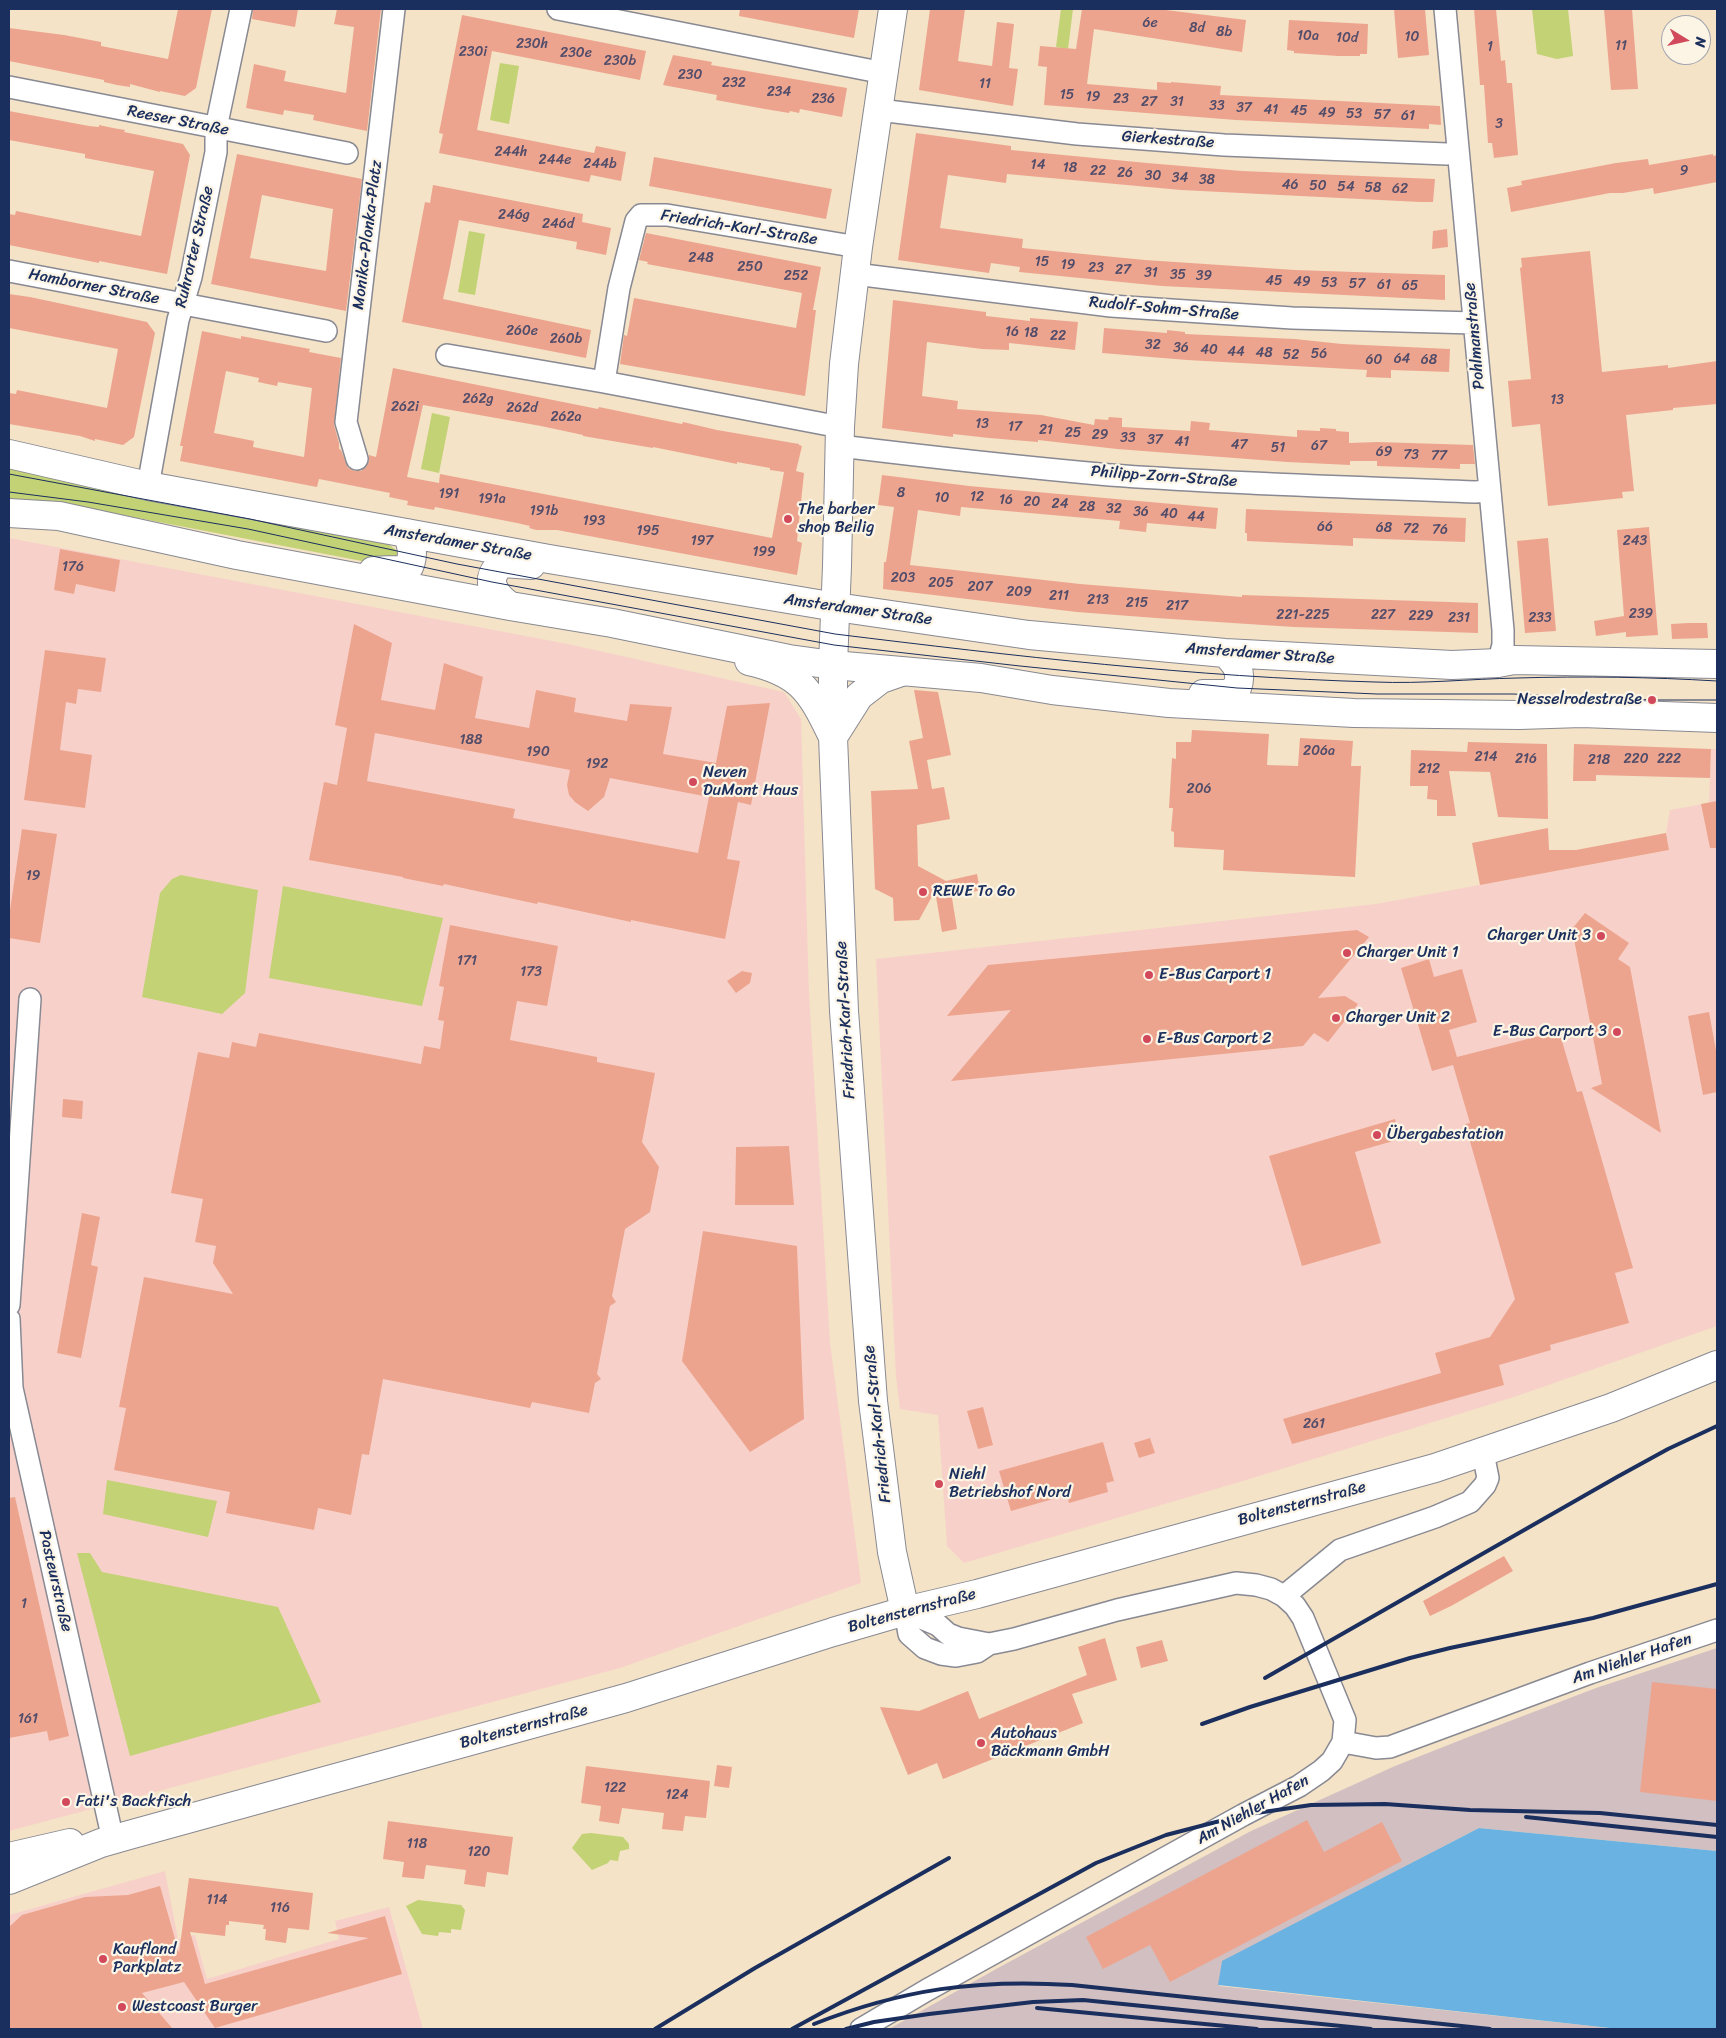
<!DOCTYPE html>
<html>
<head>
<meta charset="utf-8">
<style>
	body { margin:0 }
	#map { position:relative; width:1726px; height:2038px; overflow:hidden; background:#f4e3c7; font-family:Sriracha,sans-serif }
	canvas { display:block }
	.frame { position:absolute; inset:0; border:10px solid #1b2f5e; pointer-events:none }
	.north { position:absolute; left:1661px; top:15px; width:50px; height:50px; box-sizing:border-box; background:#fcf5e5; border:1px solid #a2a6af; border-radius:50%; rotate:99deg; font-size:14px; font-weight:700; line-height:20px; text-align:center; color:#1b2f5e }
	.north::after { content:''; display:block; margin:auto; width:18px; height:22px; background:#d1495b; clip-path:polygon(50% 0,100% 100%,50% 72%,0 100%) }
</style>
</head>
<body>
<div id="map">
<canvas width="1726" height="2038"></canvas>
<div class="frame"></div>
<div class="north">N</div>
</div>
<script>
const c = document.querySelector('canvas').getContext('2d');
c.lineJoin = 'round';
function fillPath(path, color) {
  c.fillStyle = color;
  c.fill(path, 'evenodd');
}
function stroke(path, color, width, dash) {
  c.strokeStyle = color;
  c.lineWidth = width;
  c.lineCap = dash ? 'butt' : 'round';
  c.setLineDash(dash || []);
  c.stroke(path);
}
function drawText(font, color, halo, rows, align = 'center') {
  c.font = font + ' Sriracha,sans-serif';
  c.lineWidth = 4.5;
  c.setLineDash([]);
  c.textBaseline = 'middle';
  c.strokeStyle = halo;
  c.fillStyle = color;
  for (const [text, x, y, turn = 0] of rows) {
    c.save();
    c.translate(x, y);
    c.rotate((+turn || 0) * Math.PI / 180);
    c.textAlign = isNaN(turn) ? turn : align;
    if (halo) c.strokeText(text, 0, 0);
    c.fillText(text, 0, 0);
    c.restore();
  }
}
fillPath(new Path2D(`
	M9 538 568 644 784 692 801 719 809 994 830 1342 861 1583 620 1668 9 1831Z
	M1711 749H1717V1326L1514 1397 1243 1481 964 1563 947 1546 938 1415 900 1409 896 1377 876 959 1376 904 1669 850 1666 833 1670 810 1709 803Z
	M165 1871 178 1939 195 1935 207 1979 339 1939 335 1921 389 1907 423 2029H9V1915Z`), '#f7d1c9');
fillPath(new Path2D(`
	M1717 1648V1851L1479 1828 1222 1962 1219 1986 1619 2029H889L998 1968 1251 1831 1395 1766 1476 1734 1596 1688Z`), '#d2bfc1');
fillPath(new Path2D(`
	M1061 9H1073L1068 49 1056 47Z
	M1532 9H1568L1573 56 1557 59 1537 54Z
	M500 63 519 66 509 124 490 120Z
	M469 231 485 234 475 295 458 292Z
	M432 413 450 417 439 473 421 469Z
	M9 462 386 542 397 551 401 557 367 562 65 504H9Z
	M181 875 258 890 245 993 222 1014 142 997 160 893 172 879Z
	M283 886 443 918 422 1006 269 978Z
	M107 1480 217 1501 208 1537 103 1514Z
	M77 1553H90L102 1572 278 1607 321 1702 130 1756Z
	M591 1833 623 1837 629 1844V1849L620 1851 618 1861 610 1860 608 1863 592 1870 572 1848 582 1834Z
	M418 1900 461 1905 465 1910 461 1930 451 1929V1933L439 1932 438 1936 422 1934 406 1906Z`), '#c2d274');
fillPath(new Path2D(`
	M1479 1828 1717 1851V2029H1619L1218 1985 1222 1961Z`), '#69b2e1');
fillPath(new Path2D(`
	M178 9H212L196 88 185 96 160 91V92L130 84V87L117 85 104 82V80L9 61V28L64 35 101 42V46L168 59Z
	M253 9H298L295 27 252 19Z
	M337 9H381L367 131 313 120 314 115 284 110 283 115 246 108 254 64 286 71 284 81 346 93 354 27 334 24Z
	M740 9H859L854 38 739 16Z
	M930 9H965L958 61 992 66 997 22 1014 24 1009 68 1018 69 1013 106 919 90Z
	M1082 9H1158L1246 20 1242 52 1094 29 1087 84 1157 90V82L1171 83V82L1221 86 1220 95 1440 106 1441 125 1429 124V129L1236 120 1044 105 1047 67 1038 66 1040 46 1076 49Z
	M1394 9H1425L1429 55 1398 58Z
	M1474 9H1496L1501 61 1505 60 1507 83H1512L1518 155 1494 158 1492 143H1488L1484 85H1480Z
	M1604 9H1632L1638 89 1611 90Z
	M462 15 646 51 640 80 492 51 477 130 594 153 596 146 626 152 621 181 591 175 589 182 439 153 443 134 439 133Z
	M1289 20 1368 24 1367 54H1360V56H1338L1294 53V51L1287 50Z
	M673 55 712 62 711 65 847 88 842 117 800 109 799 113 790 111 789 113 765 109 716 100 717 95 663 85Z
	M9 111 89 126 99 127V125L113 128 125 130 124 132 183 144 190 155 167 274 99 261V263L9 245V214L15 215 16 211 141 236 154 171 85 158V154L9 140Z
	M916 133 1011 146V150L1147 163 1242 171 1435 179 1433 202H1420L1181 190 1007 174 1006 183 948 175 940 228 1023 239 1022 248 1145 260 1295 270 1445 275V300L1162 286 1019 272 1020 267 991 263 989 273 898 260Z
	M237 154 362 179 346 311 211 284ZM262 195 333 209 326 271 250 258Z
	M1713 154V156L1717 155V182L1654 194 1653 188 1623 193H1610L1511 212 1507 188 1522 185 1521 181 1616 163 1648 159 1649 165Z
	M654 157 832 189 826 219 649 186Z
	M433 185 583 214 582 222 611 228 606 255 576 249 577 242 459 220 450 267 443 299 591 330 586 358 402 322 425 202 430 203Z
	M1447 229 1448 247 1432 249 1433 231Z
	M646 233 821 267 813 310H816L805 396 620 364 624 335 627 336 634 298 796 328 802 293 647 264 648 262 639 260Z
	M1590 251 1602 372 1668 365V368L1717 361V404L1673 408V410L1626 415 1634 491 1622 492 1623 498 1548 506 1540 424 1512 427 1508 381 1531 379 1520 268 1522 267 1521 258Z
	M9 294 30 297 147 322 155 333 134 437 123 445 95 439V441L80 436 9 424V393L16 394 17 390 107 408 118 349 9 328Z
	M893 300 986 312V316L1030 321V318L1078 322 1075 350 1009 343V350L982 349 927 342 922 396 958 401 957 409 1041 415 1094 425 1095 419 1108 420 1109 417 1122 418V427L1190 431 1191 421 1210 423 1209 430 1297 437V430L1320 431V428L1336 429V431L1349 432V443L1377 442 1473 445 1475 464H1460V469L1377 466V461H1350V465L1287 462 1117 449 1038 440V442L989 438 953 434V437L882 428Z
	M1104 328 1167 333V330L1185 332V334L1295 339 1342 344 1450 349 1449 372 1391 370V378L1366 377 1367 370 1187 360 1102 353Z
	M202 331 241 339V336L310 349 309 352 341 358 334 425 339 443V449L341 450 348 468 355 471H361L366 467 369 461V455L376 457 393 368 598 409 599 407 662 420 682 424 683 422 717 430 799 444V445L802 446 796 471 804 473 797 541 802 543 797 575 557 530H536L529 528 530 526 517 523 435 507 434 510 407 505 408 501 389 497 390 493 319 479 317 487 180 461 183 446H180ZM226 371 259 378 258 382 277 386 278 382 312 388 304 457 253 447 254 441 214 433ZM423 405 541 426 583 435V436L653 448V447L737 464V462L770 468V470L784 472 772 538 440 474 439 483 407 477Z
	M882 475 969 486 1218 508 1216 529 1147 523 1146 532 1119 529 1120 521 961 507 960 516 918 510 910 565 1080 584 1242 597V595L1478 603V633L1294 627 1156 618 1077 612 883 589 884 562H886L894 507 878 505Z
	M1246 509 1466 518 1465 542 1353 538V546L1247 541V533H1245Z
	M1649 527 1658 635 1626 637V632L1596 636 1594 621 1624 616 1617 530Z
	M1548 538 1556 631 1525 633 1517 541Z
	M60 549 120 560 115 592 76 584 74 594 54 590Z
	M1689 623H1707L1708 638 1672 639 1671 624Z
	M354 624 392 643 381 700 435 710 444 663 483 677 475 718 529 728 536 690 576 698 574 712 627 721 630 704 672 707 663 754 716 763 727 706 770 703 751 805 738 802 727 859 740 861 725 939 631 920V922L538 902 537 904 444 884 443 886 403 878V877L309 860 324 782 337 785 347 728 335 725ZM375 733 570 770 567 785 569 795 575 802 588 811 604 797 610 778 709 797 698 853 513 818 515 809 367 781Z
	M45 650 106 658 101 692 78 689 76 704 66 702 60 750 92 755 85 808 24 800Z
	M914 690 938 692 951 755 927 760 932 789 944 787 950 819 917 825 918 866 946 881 977 874 980 890 952 898 957 929 942 932 935 891 919 920 894 921 893 898 875 889 871 791 918 789 909 741 923 738Z
	M1192 730 1269 734 1267 765 1298 766 1300 738 1353 741 1351 766H1361L1355 877 1223 870 1224 850 1174 847V832L1171 831 1173 808H1169L1172 758 1176 759V742H1191Z
	M1468 742 1547 744 1548 819 1498 817 1490 772 1449 771 1456 816H1437V800L1427 799 1428 786H1410L1411 750 1467 752Z
	M1574 744 1711 749 1710 778 1596 775V781H1573Z
	M1717 801V848H1710L1701 804Z
	M1548 828 1549 850H1576L1666 833 1669 850 1480 885 1472 843Z
	M22 829 57 834 40 943 9 938V917Z
	M1585 913 1629 943 1618 959 1630 967 1661 1133 1591 1088 1602 1084 1572 929Z
	M450 925 558 946 547 1006 517 1001 510 1040 597 1057V1062L655 1073 642 1142 659 1167 650 1212 625 1229 612 1296 616 1302 610 1306 597 1374 601 1379 595 1383 589 1413 532 1402 530 1408 383 1379 369 1455 362 1454 351 1515 318 1508 314 1530 226 1513 230 1492 114 1470 126 1408 119 1407 144 1277 233 1294 213 1263 216 1246 195 1242 203 1199 171 1193 198 1052 229 1058 232 1042 256 1047 259 1033 421 1064 424 1046 440 1049 444 1021 438 1020 444 987 439 986Z
	M1357 930 1369 937 1318 998 1345 996 1358 1004 1328 1042 1314 1033 1303 1046 951 1081 1011 1010 947 1016 988 965Z
	M1429 959 1434 977 1462 969 1477 1022 1449 1030 1457 1057 1559 1031 1577 1092 1582 1091 1633 1268 1615 1273 1629 1323 1550 1345 1551 1350 1499 1365 1504 1385 1292 1444 1283 1419 1441 1373 1435 1353 1490 1337 1515 1299 1465 1124 1470 1123 1453 1065 1432 1071 1401 968Z
	M742 971 752 973 750 983 736 993 727 981Z
	M1709 1012 1717 1056V1092L1703 1095 1688 1016Z
	M63 1099 83 1101 82 1119 62 1117Z
	M1395 1119 1400 1139 1355 1152 1381 1243 1302 1266 1269 1156Z
	M789 1146 794 1205H735L736 1147Z
	M82 1213 100 1217 91 1265 98 1267 81 1358 57 1353Z
	M703 1231 797 1246 804 1419 750 1452 682 1361Z
	M983 1407 993 1445 978 1449 967 1411Z
	M1150 1438 1155 1453 1139 1458 1134 1443Z
	M1103 1442 1114 1481 1106 1483 1108 1492 1069 1503 1067 1495 1011 1511 999 1471Z
	M15 1497 69 1736 49 1741 47 1731 9 1738V1498Z
	M1504 1556 1513 1571 1451 1606 1430 1616 1423 1601Z
	M1105 1638 1117 1680 1072 1694 1083 1723 943 1779 937 1763 908 1775 880 1707 919 1711 968 1691 979 1719 1087 1675 1078 1647Z
	M1162 1640 1168 1661 1141 1668 1136 1647Z
	M1652 1682 1717 1689V1801L1640 1792Z
	M717 1765 732 1767 729 1788 714 1786Z
	M586 1766 710 1781 706 1818 685 1816 683 1831 662 1829 664 1813 622 1808 619 1824 599 1821 601 1806 581 1803Z
	M1307 1820 1324 1852 1382 1822 1402 1861 1170 1982 1150 1945 1103 1969 1086 1937Z
	M388 1821 513 1837 508 1875 487 1872 485 1887 464 1884 466 1870 426 1865 424 1879 402 1877 404 1862 383 1859Z
	M189 1878 313 1893 309 1930 288 1928 286 1943 265 1940 266 1929H263L264 1925 246 1923 229 1921V1925H226L225 1936 190 1932 205 1984 369 1938 327 1933 385 1916 402 1974 215 2028 184 1982 142 1993 173 2029H9V1927L22 1915 85 1897 128 1895 160 1886 179 1953Z`), '#eda48e');
const street = new Path2D(`
	M558 9 884 73
	M1445 9 1503 630V645L1498 663
	M9 87 347 153
	M879 110 1077 134 1224 145 1447 154 1458 152
	M9 271 326 331
	M855 274 1111 306 1292 318 1474 323
	M447 355 604 382
	M840 427 604 382 619 288 636 221 641 215H667L858 247
	M840 446C930 457 1020 467 1110 475 1231 484 1354 487 1475 492L1489 491
	M357 459 346 422 394 9
	M148 486 178 320 191 277 216 152V128L241 9
	M9 1305 30 999
	M9 1319 12 1388 113 1840
	M1284 1596 1340 1550 1435 1517 1470 1502 1485 1485 1488 1478 1483 1453
	M905 1611 938 1625 948 1634 958 1638 989 1644
	M1343 1742 1376 1748 1390 1747 1590 1673 1717 1630
	M861 2029 927 1990 1243 1815 1299 1786 1321 1771 1332 1761 1343 1742 1345 1720 1303 1618 1295 1606 1284 1596 1271 1589 1256 1585 1236 1583 1117 1610 1014 1639 989 1644 977 1652 956 1656 941 1654 925 1648 909 1634 905 1611`);
const secondary = new Path2D(`
	M893 9 858 247 844 364 840 427 837 566 833 665V737L844 1011 873 1401 892 1552 905 1611
	M749 661C798 672 810 689 831 733
	M833 737 859 696 881 679 901 672
	M9 1857 70 1843
	M9 1880 101 1843 129 1835 626 1698 833 1632 905 1611 977 1594 1435 1468 1611 1408 1717 1365`);
const primary = new Path2D(`
	M9 454 148 486 549 559 836 607 1029 635 1225 653 1452 665 1498 663 1514 660 1717 664
	M9 513 59 516 237 555 510 606 612 623 789 659 833 665 981 678 1052 690 1169 703 1354 713 1519 715 1582 713 1717 718
	M373 571C378 569 399 571 407 570 415 558 412 546 407 533
	M510 606C493 594 483 578 503 563L531 565
	M1203 694H1228L1237 688C1243 672 1236 663 1225 653`);
stroke(street, '#888992', 24);
stroke(secondary, '#888992', 30);
stroke(primary, '#888992', 30);
stroke(street, '#fff', 21);
stroke(secondary, '#fff', 28);
stroke(primary, '#fff', 28);
stroke(new Path2D(`
	M9 474 250 519 457 564 835 634C1014 656 1194 677 1375 682 1422 684 1470 679 1517 678 1584 676 1651 677 1717 681
	M9 492 88 502 248 529 492 582 834 645 1020 666 1237 688 1377 694H1513L1652 700H1717`), '#1b2f5e', 1);
stroke(new Path2D(`
	M1265 1678 1617 1477 1668 1449 1717 1426
	M1202 1724 1250 1707 1410 1658 1450 1648 1593 1618 1717 1584
	M1526 1817 1717 1837
	M1037 2008 1257 2029
	M814 2024C903 1989 977 1979 1072 1985L1490 2029
	M655 2029 755 1968 949 1858
	M792 2029 1096 1863 1166 1835 1243 1815 1311 1805 1385 1804 1470 1810 1600 1813 1717 1825
	M846 2029 874 2022 929 2014 1033 2002 1083 2000 1371 2029`), '#1b2f5e', 4);
for (const [x, y, r, color] of [
	[788,519,5,"#d1495b"],
	[1652,700,5,"#d1495b"],
	[693,782,5,"#d1495b"],
	[923,892,5,"#d1495b"],
	[1601,936,5,"#d1495b"],
	[1347,953,5,"#d1495b"],
	[1149,975,5,"#d1495b"],
	[1336,1018,5,"#d1495b"],
	[1617,1032,5,"#d1495b"],
	[1147,1039,5,"#d1495b"],
	[1377,1135,5,"#d1495b"],
	[939,1484,5,"#d1495b"],
	[981,1743,5,"#d1495b"],
	[66,1802,5,"#d1495b"],
	[103,1959,5,"#d1495b"],
	[122,2007,5,"#d1495b"]
]) {
  const dot = new Path2D();
  dot.arc(x, y, r, 0, 2 * Math.PI);
  c.fillStyle = color;
  c.fill(dot);
  stroke(dot, '#fcf5e5', 2);
}
drawText('14px', '#504c6a', null, [
	["6e",1150,23],
	["8d",1197,28],
	["8b",1224,32],
	["10a",1308,36],
	["10",1412,37],
	["10d",1347,38],
	["230h",532,44],
	["11",1621,46],
	["1",1490,47],
	["230i",473,52],
	["230e",576,53],
	["230b",620,61],
	["230",690,75],
	["232",734,83],
	["11",985,84],
	["234",779,92],
	["15",1067,95],
	["19",1093,97],
	["236",823,99],
	["23",1121,99],
	["27",1149,102],
	["31",1177,102],
	["33",1217,106],
	["37",1244,108],
	["41",1271,110],
	["45",1299,111],
	["49",1327,113],
	["53",1354,114],
	["57",1382,115],
	["61",1408,116],
	["3",1499,124],
	["244h",511,152],
	["244e",555,160],
	["244b",600,164],
	["14",1038,165],
	["18",1070,168],
	["22",1098,171],
	["9",1684,171],
	["26",1125,173],
	["30",1153,176],
	["34",1180,178],
	["38",1207,180],
	["46",1290,185],
	["50",1318,186],
	["54",1346,187],
	["58",1373,188],
	["62",1400,189],
	["246g",514,215],
	["246d",558,224],
	["248",701,258],
	["15",1042,262],
	["19",1068,265],
	["250",750,267],
	["23",1096,268],
	["27",1123,270],
	["31",1151,273],
	["35",1178,275],
	["252",796,276],
	["39",1204,276],
	["45",1274,281],
	["49",1302,282],
	["53",1329,283],
	["57",1357,284],
	["61",1384,285],
	["65",1410,286],
	["260e",522,331],
	["16",1012,332],
	["18",1031,333],
	["22",1058,336],
	["260b",566,339],
	["32",1153,345],
	["36",1181,348],
	["40",1209,350],
	["44",1236,352],
	["48",1264,353],
	["56",1319,354],
	["52",1291,355],
	["64",1402,359],
	["60",1374,360],
	["68",1429,360],
	["262g",478,399],
	["13",1557,400],
	["262i",405,407],
	["262d",522,408],
	["262a",566,417],
	["13",982,424],
	["17",1015,427],
	["21",1046,430],
	["25",1073,433],
	["29",1100,435],
	["33",1128,438],
	["37",1155,440],
	["41",1182,442],
	["47",1239,445],
	["67",1319,446],
	["51",1278,448],
	["69",1384,452],
	["73",1411,455],
	["77",1439,456],
	["8",901,493],
	["191",449,494],
	["12",977,497],
	["10",942,498],
	["191a",492,499],
	["16",1006,500],
	["20",1032,502],
	["24",1060,504],
	["28",1087,507],
	["32",1114,509],
	["191b",544,511],
	["36",1141,512],
	["40",1169,514],
	["44",1196,517],
	["193",594,521],
	["66",1325,527],
	["68",1384,528],
	["72",1411,529],
	["76",1440,530],
	["195",648,531],
	["197",702,541],
	["243",1635,541],
	["199",764,552],
	["176",73,567],
	["203",903,578],
	["205",941,583],
	["207",980,587],
	["209",1019,592],
	["211",1059,596],
	["213",1098,600],
	["215",1137,603],
	["217",1177,606],
	["239",1641,614],
	["221-225",1303,615],
	["227",1383,615],
	["229",1421,616],
	["231",1459,618],
	["233",1540,618],
	["188",471,740],
	["206a",1319,751],
	["190",538,752],
	["214",1486,757],
	["216",1526,759],
	["220",1636,759],
	["222",1669,759],
	["218",1599,760],
	["192",597,764],
	["212",1429,769],
	["206",1199,789],
	["19",33,876],
	["171",467,961],
	["173",531,972],
	["261",1314,1424],
	["1",24,1604],
	["161",28,1719],
	["122",615,1788],
	["124",677,1795],
	["118",417,1844],
	["120",479,1852],
	["114",217,1900],
	["116",280,1908]
]);
drawText('16px', '#1b2f5e', '#fcf5e5', [
	["Reeser Straße",178,121,11],
	["Gierkestraße",1168,140,4],
	["Friedrich-Karl-Straße",739,228,9],
	["Monika-Plonka-Platz",368,235,-83],
	["Ruhrorter Straße",195,247,-77],
	["Hamborner Straße",94,287,11],
	["Rudolf-Sohm-Straße",1164,309,5],
	["Pohlmanstraße",1475,336,-95],
	["Philipp-Zorn-Straße",1164,477,4],
	["Amsterdamer Straße",458,543,10],
	["Amsterdamer Straße",858,610,8],
	["Amsterdamer Straße",1260,654,4],
	["Friedrich-Karl-Straße",846,1020,-93],
	["Friedrich-Karl-Straße",878,1424,-96],
	["Boltensternstraße",1302,1504,-15],
	["Pasteurstraße",55,1581,77],
	["Boltensternstraße",912,1611,-15],
	["Am Niehler Hafen",1632,1659,-19],
	["Boltensternstraße",524,1727,-15],
	["Am Niehler Hafen",1253,1810,-29]
]);
drawText('16px', '#1b2f5e', '#fcf5e5', [
	["The barber",798,510],
	["shop Beilig",798,528],
	["Nesselrodestraße",1642,700,"right"],
	["Neven",703,773],
	["DuMont Haus",703,791],
	["REWE To Go",933,892],
	["Charger Unit 3",1591,936,"right"],
	["Charger Unit 1",1357,953],
	["E-Bus Carport 1",1159,975],
	["Charger Unit 2",1346,1018],
	["E-Bus Carport 3",1607,1032,"right"],
	["E-Bus Carport 2",1157,1039],
	["Übergabestation",1387,1135],
	["Niehl",949,1475],
	["Betriebshof Nord",949,1493],
	["Autohaus",991,1734],
	["Bäckmann GmbH",991,1752],
	["Fati's Backfisch",76,1802],
	["Kaufland",113,1950],
	["Parkplatz",113,1968],
	["Westcoast Burger",132,2007]
], 'left');
</script>
</body>
</html>
